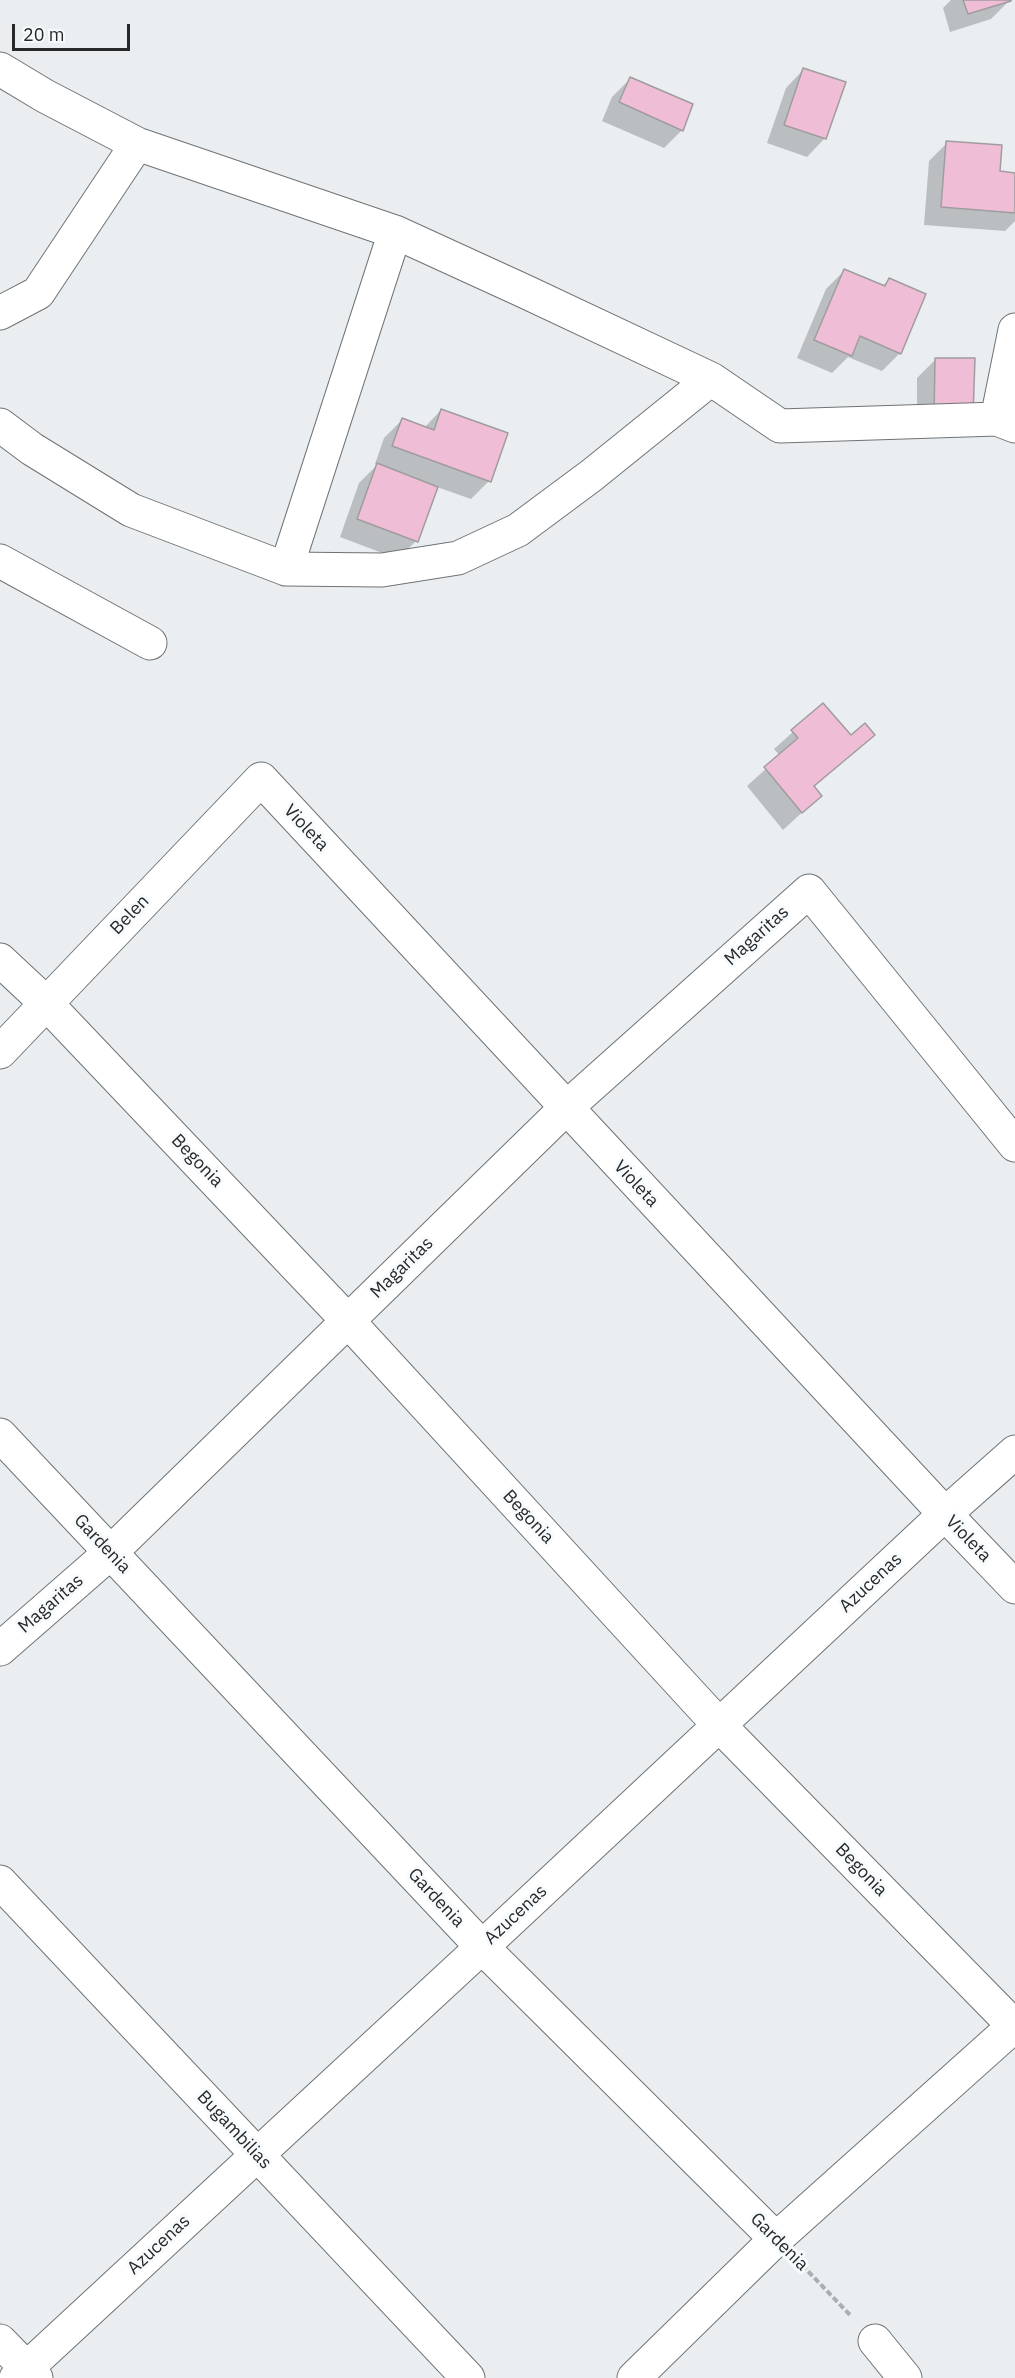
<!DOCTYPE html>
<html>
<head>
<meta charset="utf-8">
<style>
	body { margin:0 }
	#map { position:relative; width:1015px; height:2378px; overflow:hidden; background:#eaeef0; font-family:"IBM Plex Sans",sans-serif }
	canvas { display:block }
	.scale { position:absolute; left:12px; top:24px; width:118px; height:27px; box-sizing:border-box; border:3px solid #272829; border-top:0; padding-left:8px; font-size:18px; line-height:21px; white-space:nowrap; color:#272829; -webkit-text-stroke:4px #f7fbfd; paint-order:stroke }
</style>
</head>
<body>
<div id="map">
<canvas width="1015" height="2378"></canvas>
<div class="scale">20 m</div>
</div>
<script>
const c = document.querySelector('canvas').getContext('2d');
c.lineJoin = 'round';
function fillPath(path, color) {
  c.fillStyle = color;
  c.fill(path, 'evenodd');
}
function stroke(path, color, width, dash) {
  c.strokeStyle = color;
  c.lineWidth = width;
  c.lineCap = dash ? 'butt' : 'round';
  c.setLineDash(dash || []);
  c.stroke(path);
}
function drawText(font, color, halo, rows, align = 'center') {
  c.font = font + ' "IBM Plex Sans",sans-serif';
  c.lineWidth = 6;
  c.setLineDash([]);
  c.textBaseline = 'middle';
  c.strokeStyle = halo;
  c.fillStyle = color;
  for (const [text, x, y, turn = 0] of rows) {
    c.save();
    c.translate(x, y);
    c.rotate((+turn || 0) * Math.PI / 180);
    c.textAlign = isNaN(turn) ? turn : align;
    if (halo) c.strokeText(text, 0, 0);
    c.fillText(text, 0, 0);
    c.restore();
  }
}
fillPath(new Path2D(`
	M951 0H1009V1L991 19 950 32 943 8Z
	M804 69 825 138 807 157 767 143 786 88Z
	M631 78 682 130 664 148 602 121 612 97Z
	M947 143 998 173 1015 174V221L1005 231 924 225 929 161Z
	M845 270 882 286 889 280 900 353 882 371 848 357 832 373 797 358 826 289Z
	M935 360 972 416 917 434V378Z
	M441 410 489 481 471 499 437 487 416 541 398 559 340 537 359 483 377 465 375 464 384 438 402 420 424 428Z
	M823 705 850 737 873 735 813 788 820 796 783 830 747 786 780 756 774 749Z`), '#0003');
const building = new Path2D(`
	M963 0H1011V1L968 14Z
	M803 68 846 82 826 139 784 125Z
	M630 77 693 104 683 131 619 102Z
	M946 141 1002 145 1000 171 1015 173V213L941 207Z
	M844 269 885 286 889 278 926 294 901 354 860 336 852 356 814 340Z
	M935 358H975L973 416H934Z
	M441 409 508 433 491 482 392 446 402 418 434 430Z
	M377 463 438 487 418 542 357 519Z
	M823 703 851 735 865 723 875 735 814 786 822 796 802 813 764 767 798 738 791 730Z`);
fillPath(building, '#efbed6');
stroke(building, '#a09c9e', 1.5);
const minor = new Path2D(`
	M0 69 45 96 137 144 395 232 524 291 711 379 780 426 997 419 1015 426
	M0 313 38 293 137 144
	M997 419 1015 330
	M0 425 32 449 131 510 286 569 382 570 458 558 518 530 592 475 711 379
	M0 561 150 643
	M286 569 395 232
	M0 960 46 1003 348 1321 719 1725 1014 2026
	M0 1052 261 779 945 1514 1015 1587
	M0 1435 482 1947 776 2239
	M0 1649 110 1553 566 1108 809 891 1015 1145
	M0 1882 468 2378
	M0 2341 36 2378
	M875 2341 905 2378
	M16 2378 482 1947 945 1514 1015 1452
	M634 2378 776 2239 1015 2025`);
stroke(minor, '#707375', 35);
stroke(new Path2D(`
	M802 2265 851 2316`), '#abaeb0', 4, [6, 3]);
stroke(minor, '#fff', 33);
drawText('18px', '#272829', '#f7fbfd', [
	["Violeta",306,828,47],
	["Belen",130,915,-46],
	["Magaritas",757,936,-42],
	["Begonia",197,1161,46],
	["Violeta",636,1184,47],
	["Magaritas",402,1268,-44],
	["Begonia",528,1517,47],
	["Violeta",968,1539,46],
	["Gardenia",102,1544,47],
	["Azucenas",871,1583,-43],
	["Magaritas",51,1604,-41],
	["Begonia",861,1870,46],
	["Gardenia",436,1898,47],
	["Azucenas",516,1915,-43],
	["Bugambilias",234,2130,47],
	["Gardenia",779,2242,45],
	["Azucenas",159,2245,-43]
]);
</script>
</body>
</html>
